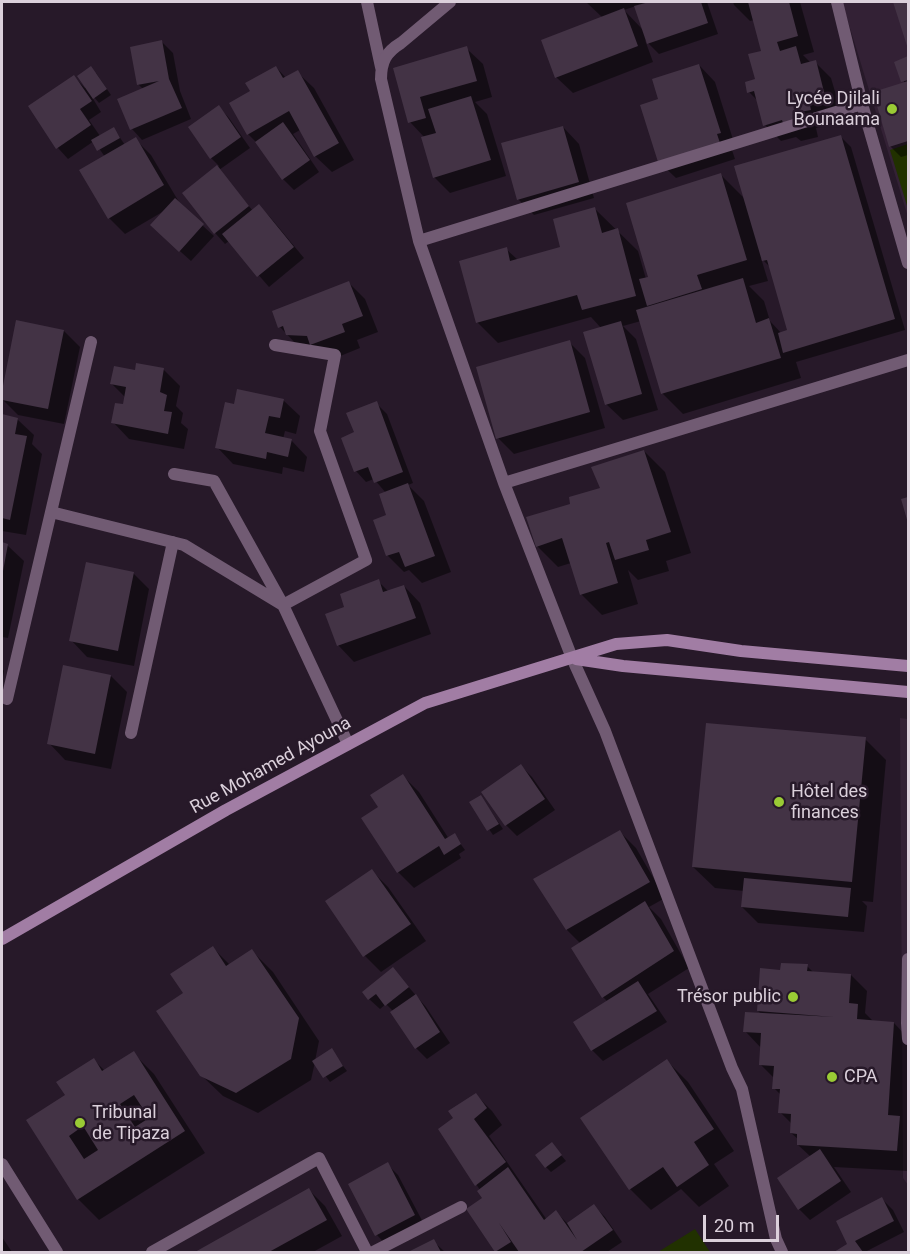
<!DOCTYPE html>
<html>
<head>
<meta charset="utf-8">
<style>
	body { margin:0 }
	#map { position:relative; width:910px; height:1254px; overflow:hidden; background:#271929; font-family:Roboto,sans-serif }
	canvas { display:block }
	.frame { position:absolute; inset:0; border:3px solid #dbd0db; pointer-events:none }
	.scale { position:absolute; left:703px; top:1215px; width:76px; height:27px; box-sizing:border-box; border:3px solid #dbd0db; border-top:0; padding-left:8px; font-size:18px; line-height:21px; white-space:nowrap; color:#dbd0db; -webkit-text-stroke:4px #271929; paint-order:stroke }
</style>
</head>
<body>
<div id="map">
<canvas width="910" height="1254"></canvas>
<div class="frame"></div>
<div class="scale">20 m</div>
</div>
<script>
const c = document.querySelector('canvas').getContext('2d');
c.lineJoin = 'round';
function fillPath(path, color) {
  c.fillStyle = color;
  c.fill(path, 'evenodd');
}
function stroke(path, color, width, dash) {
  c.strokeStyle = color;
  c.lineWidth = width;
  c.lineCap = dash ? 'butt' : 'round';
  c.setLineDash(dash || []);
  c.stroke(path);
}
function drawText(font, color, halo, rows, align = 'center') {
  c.font = font + ' Roboto,sans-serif';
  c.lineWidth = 5;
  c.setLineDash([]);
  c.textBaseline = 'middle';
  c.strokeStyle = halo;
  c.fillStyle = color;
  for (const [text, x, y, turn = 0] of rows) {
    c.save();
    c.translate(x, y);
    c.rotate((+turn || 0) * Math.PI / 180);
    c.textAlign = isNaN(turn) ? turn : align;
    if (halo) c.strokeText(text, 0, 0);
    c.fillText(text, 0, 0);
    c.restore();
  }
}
fillPath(new Path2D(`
	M842 2H908V217Z
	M900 718 908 719V1185L903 1178Z`), '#332135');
fillPath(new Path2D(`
	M908 144V209L890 150Z
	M695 1229 710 1252H658Z`), '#213100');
fillPath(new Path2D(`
	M586 2H707L718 34 659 54 645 40 653 62 573 93 556 77 603 18ZM636 6 644 31 624 10Z
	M733 2H800L814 52 803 55 811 63 815 62 831 78 841 112 825 117 827 126 816 128 818 137 801 141 796 137 781 141 765 125 759 102 749 92 757 80 763 52 754 20 750 21 734 5Z
	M895 2H908V46Z
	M162 42 173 53 180 91 191 119 142 140 132 129 143 89 138 84Z
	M466 48 483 64 492 97 475 102 487 114 506 176 450 193 434 177 425 138 410 122 394 69Z
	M908 58V155L901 157 890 146 905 84 896 63Z
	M699 65 715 82 736 149 732 150 735 159 676 178 659 162 660 100Z
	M276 67 286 78 297 72 314 88 354 160 332 172 315 156 300 130 293 134 319 172 294 190 283 179 260 146 248 134 252 92Z
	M96 73 111 95 99 103 93 96 92 97 101 112 89 120 100 136 114 129 125 145 135 139 151 155 179 202 178 203 214 236 191 261 163 236 164 211 125 234 109 218 105 157 94 141 68 159 58 148 74 77 85 88Z
	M219 107 229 118 250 148 219 170 253 211 259 206 270 217 304 258 269 287 229 241 225 244 216 234 184 193 219 166 211 158Z
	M563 127 579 144 594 198 534 215 518 199Z
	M840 136 851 147 905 330 796 362 801 378 683 414 662 393 641 321 623 326 636 339 658 410 623 420 606 404 601 328 591 317 498 343 477 322 506 249 518 260 562 248 595 209 638 251 646 279 650 278 721 175 745 199ZM761 258 771 268 789 331 782 334 770 321 764 301 749 286 768 281Z
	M349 283 365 299 378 332 357 340 360 348 328 361 318 351 296 344 280 327 274 312Z
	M17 322 64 331 80 347 64 424 18 415 2 399Z
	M569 342 585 358 605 428 514 454 498 438Z
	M164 370 180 386 176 406 183 413 181 423 188 429 184 449 129 439 113 422 124 406 126 398 112 384 136 372Z
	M283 400 300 416 296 434 285 431 283 439 291 440 307 457 304 472 283 467 282 474 233 464 217 447 235 405Z
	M376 403 387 414 413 483 408 485 424 501 451 572 422 583 409 570 404 572 388 556 374 521 388 515 386 493 374 479 366 482 356 471V433Z
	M2 416 17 419 34 435 32 444 42 454 26 535 2 531Z
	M644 451 665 472 691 553 666 561 669 571 638 580 628 570 638 604 602 615 581 594 571 563 558 567 537 546 572 505 602 489Z
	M2 544 7 545 24 561 8 638 2 637Z
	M133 573 149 589 134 666 87 657 71 640Z
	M378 581 389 592 404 586 420 603 431 634 354 662 338 645 346 608Z
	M2 668 4 671 2 683Z
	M111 676 127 692 111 769 65 760 49 743Z
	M865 739 886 760 873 902 862 901 867 906 864 932 758 923 742 907 744 891 715 888 693 867Z
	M521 766 532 777 555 810 517 836 506 825 483 792Z
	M403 776 419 792 449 839 454 835 465 850 459 854 461 858 414 888 398 872 380 807Z
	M481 797 503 829 493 835 471 803Z
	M619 831 636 848 665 898 649 907 661 919 689 968 648 994 667 1022 603 1061 592 1050 608 1002 603 997 581 944 567 930 535 879Z
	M372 871 388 887 426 941 381 972 365 956 327 902Z
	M213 948 230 965 252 951 273 972 319 1041 315 1061 331 1050 347 1071 330 1082 315 1062 311 1080 258 1113 223 1096 201 1075 185 993Z
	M807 966 814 973 851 975 867 991 865 1013 874 1022 894 1023 908 1038V1171L834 1167 851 1192 810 1220 799 1209 811 1157 798 1145 799 1140 791 1133 792 1124 780 1112 781 1095 774 1088V1078L761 1065 762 1049 745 1031 762 1015 758 1011 782 972Z
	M393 969 426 1007 450 1043 427 1059 416 1048 393 1011 386 1004 380 1009 369 999Z
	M133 1053 154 1074 205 1153 99 1220 78 1199 28 1121 67 1096 94 1060 105 1071Z
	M667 1061 688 1082 734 1151 714 1164 729 1186 699 1207 681 1189 651 1210 630 1189Z
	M476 1095 492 1111 502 1125 489 1136 547 1220 556 1212 568 1224 594 1206 605 1217 622 1242 607 1252H497L468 1209 484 1198 480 1190 440 1130 455 1119Z
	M556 1149 566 1161 551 1172 546 1167Z
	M387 1164 398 1175 425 1226 387 1246 377 1235 350 1184Z
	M309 1190 325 1206 342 1236 313 1252H198Z
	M882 1199 893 1210 904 1232 865 1252H837L849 1244Z
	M2 1237 12 1252H2Z
	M433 1241 445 1252H412Z`), '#0007');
fillPath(new Path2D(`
	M649 2H701L708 23 647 44 634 6Z
	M748 2H789L798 36 777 42 780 51 796 46 801 64 816 60 825 96 809 101 811 110 800 112 802 121 784 126 782 120 763 126 754 91 747 93 745 82 755 79 748 54 761 51Z
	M893 2H908V49Z
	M624 8 638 46 555 78 541 40Z
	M162 40 169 79 182 108 130 130 117 99 159 81 137 85 130 47Z
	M467 46 477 81 420 97 426 118 408 123 393 68Z
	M908 56V80L901 82 894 62Z
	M699 64 721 133 717 134 720 143 658 162 640 105 658 99 652 79Z
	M91 66 107 89 93 99 77 76Z
	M276 66 283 78 298 70 339 143 314 157 289 111 247 135 229 103 250 91 245 83Z
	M74 75 92 101 80 109 91 125 56 149 28 106Z
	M908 81V141L889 147 873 92Z
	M471 96 491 160 433 178 421 137 436 133 428 109Z
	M219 105 241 137 210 159 188 127Z
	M283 122 310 160 282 180 255 142Z
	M563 126 579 182 517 200 501 143Z
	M114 127 120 138 97 151 91 140Z
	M841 135 895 319 783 353 778 333 787 330 767 260 762 261 734 166Z
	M136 137 164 185 108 219 79 170Z
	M217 165 249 206 214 234 182 193Z
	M721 173 747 260 697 275 702 289 647 306 639 279 648 277 626 203Z
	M175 198 204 224 179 252 150 225Z
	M259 204 294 247 257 277 222 234Z
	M595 207 602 233 618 228 636 296 582 310 577 295 476 323 459 261 507 247 510 261 560 247 553 219Z
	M743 278 756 323 769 318 781 358 661 394 636 310Z
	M349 281 363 316 342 324 345 332 310 345 307 336 286 335 283 326 278 328 272 311Z
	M16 320 64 330 48 409 2 400V391Z
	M621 321 642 394 605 405 583 332Z
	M570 340 590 412 496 439 476 367Z
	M136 363 164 368 160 392 167 395 164 411 172 412 168 434 111 423 115 403 123 404 126 387 110 384 114 366 135 370Z
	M237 389 284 399 280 418 269 416 265 433 292 439 288 457 267 452 266 459 215 448 225 402 234 404Z
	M377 401 403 472 374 483 368 467 354 472 341 438 354 432 346 413Z
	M2 414 18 418 15 434 27 436 10 520 2 518Z
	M644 450 671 532 646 540 649 550 615 560 609 542 606 543 618 583 580 595 562 538 536 547 526 517 570 504 569 497 600 488 591 467Z
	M408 483 435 556 405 567 399 552 386 556 373 520 386 515 379 494Z
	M908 497V523L901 499Z
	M2 542 8 544 3 571H2Z
	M86 562 134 572 118 651 69 641Z
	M379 579 383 592 404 585 416 618 337 646 325 614 344 607 340 594Z
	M63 665 111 675 95 754 47 744Z
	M706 723 866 737 852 882 692 867Z
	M521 764 545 799 505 826 481 792Z
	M403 774 445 839 455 833 461 844 444 855 439 846 397 873 361 818 378 807 370 795Z
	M481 795 499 824 487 831 469 802Z
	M620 830 650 882 566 930 533 879Z
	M372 869 411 924 363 957 325 901Z
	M744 878 851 888 848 917 741 907Z
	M645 901 674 951 602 998 571 948Z
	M213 946 226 966 252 949 299 1018 291 1059 236 1093 200 1076 156 1011 183 993 170 974Z
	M781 963 808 964 807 971 851 974 849 1003 858 1004 857 1019 894 1022 888 1115 900 1116 897 1151 797 1145V1134L790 1133 791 1114 778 1113 780 1089H772L774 1066 759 1065 761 1033 743 1032 745 1012 834 1017 757 1011 760 968 780 970Z
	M393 967 409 987 385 1006 376 994 368 1000 362 992Z
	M638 981 657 1011 591 1051 573 1022Z
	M416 994 440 1032 415 1049 390 1012Z
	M332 1048 343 1066 323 1078 312 1061Z
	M134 1051 185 1131 77 1200 26 1120 65 1095 56 1082 94 1058 102 1071ZM134 1095 149 1118 135 1127 120 1104ZM83 1126 98 1150 84 1159 69 1136Z
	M667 1059 714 1129 694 1142 709 1165 677 1187 663 1167 629 1190 580 1118Z
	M476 1093 487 1108 474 1119 506 1162 475 1186 438 1129 453 1118 448 1111Z
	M552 1142 562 1155 545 1168 535 1155Z
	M820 1149 841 1181 798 1210 777 1178Z
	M388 1162 415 1215 375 1236 348 1184Z
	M508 1167 544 1220 556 1210 577 1240 567 1223 594 1204 613 1230 581 1252H519L499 1223 511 1242 495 1252 466 1209 482 1198 477 1191Z
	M309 1188 327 1220 269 1252H195Z
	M882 1197 894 1221 855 1241 863 1252H834L847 1244 836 1221Z
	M434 1239 441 1252H408Z`), '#433345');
stroke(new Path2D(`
	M367 2 381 67
	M174 474 214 481 283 605 366 560 320 431 335 355 275 345
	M51 512 184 545 283 605 348 744
	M7 699 91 342
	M131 733 173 542
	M908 959 907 1023 908 1039`), '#715b73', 12);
stroke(new Path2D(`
	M450 2 401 43C386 52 381 62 381 79L419 241 504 483 572 658 605 731 732 1068 742 1089 776 1239 782 1252
	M837 2 862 104 908 263
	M419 241 862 104
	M504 483 908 360
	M2 1164 57 1252
	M152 1252 319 1158 367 1252
	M373 1252 461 1207`), '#715b73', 12);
stroke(new Path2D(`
	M576 659 623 666 908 692
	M2 939 226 810 425 703 616 644 667 640 741 651 908 666`), '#a17da4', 12);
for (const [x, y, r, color] of [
	[892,109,6,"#9acb35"],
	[779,802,6,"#9acb35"],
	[793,997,6,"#9acb35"],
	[832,1077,6,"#9acb35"],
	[80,1123,6,"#9acb35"]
]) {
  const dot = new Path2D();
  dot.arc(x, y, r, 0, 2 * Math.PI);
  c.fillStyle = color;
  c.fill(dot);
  stroke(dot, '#271929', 2);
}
drawText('18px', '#dbd0db', '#271929', [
	["Lycée Djilali",880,99,"right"],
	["Bounaama",880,120,"right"],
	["Hôtel des",791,792],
	["finances",791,813],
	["Trésor public",781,997,"right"],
	["CPA",844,1077],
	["Tribunal",92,1113],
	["de Tipaza",92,1134]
], 'left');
drawText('18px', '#dbd0db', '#271929', [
	["Rue Mohamed Ayouna",271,766,-29]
]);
</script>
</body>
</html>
